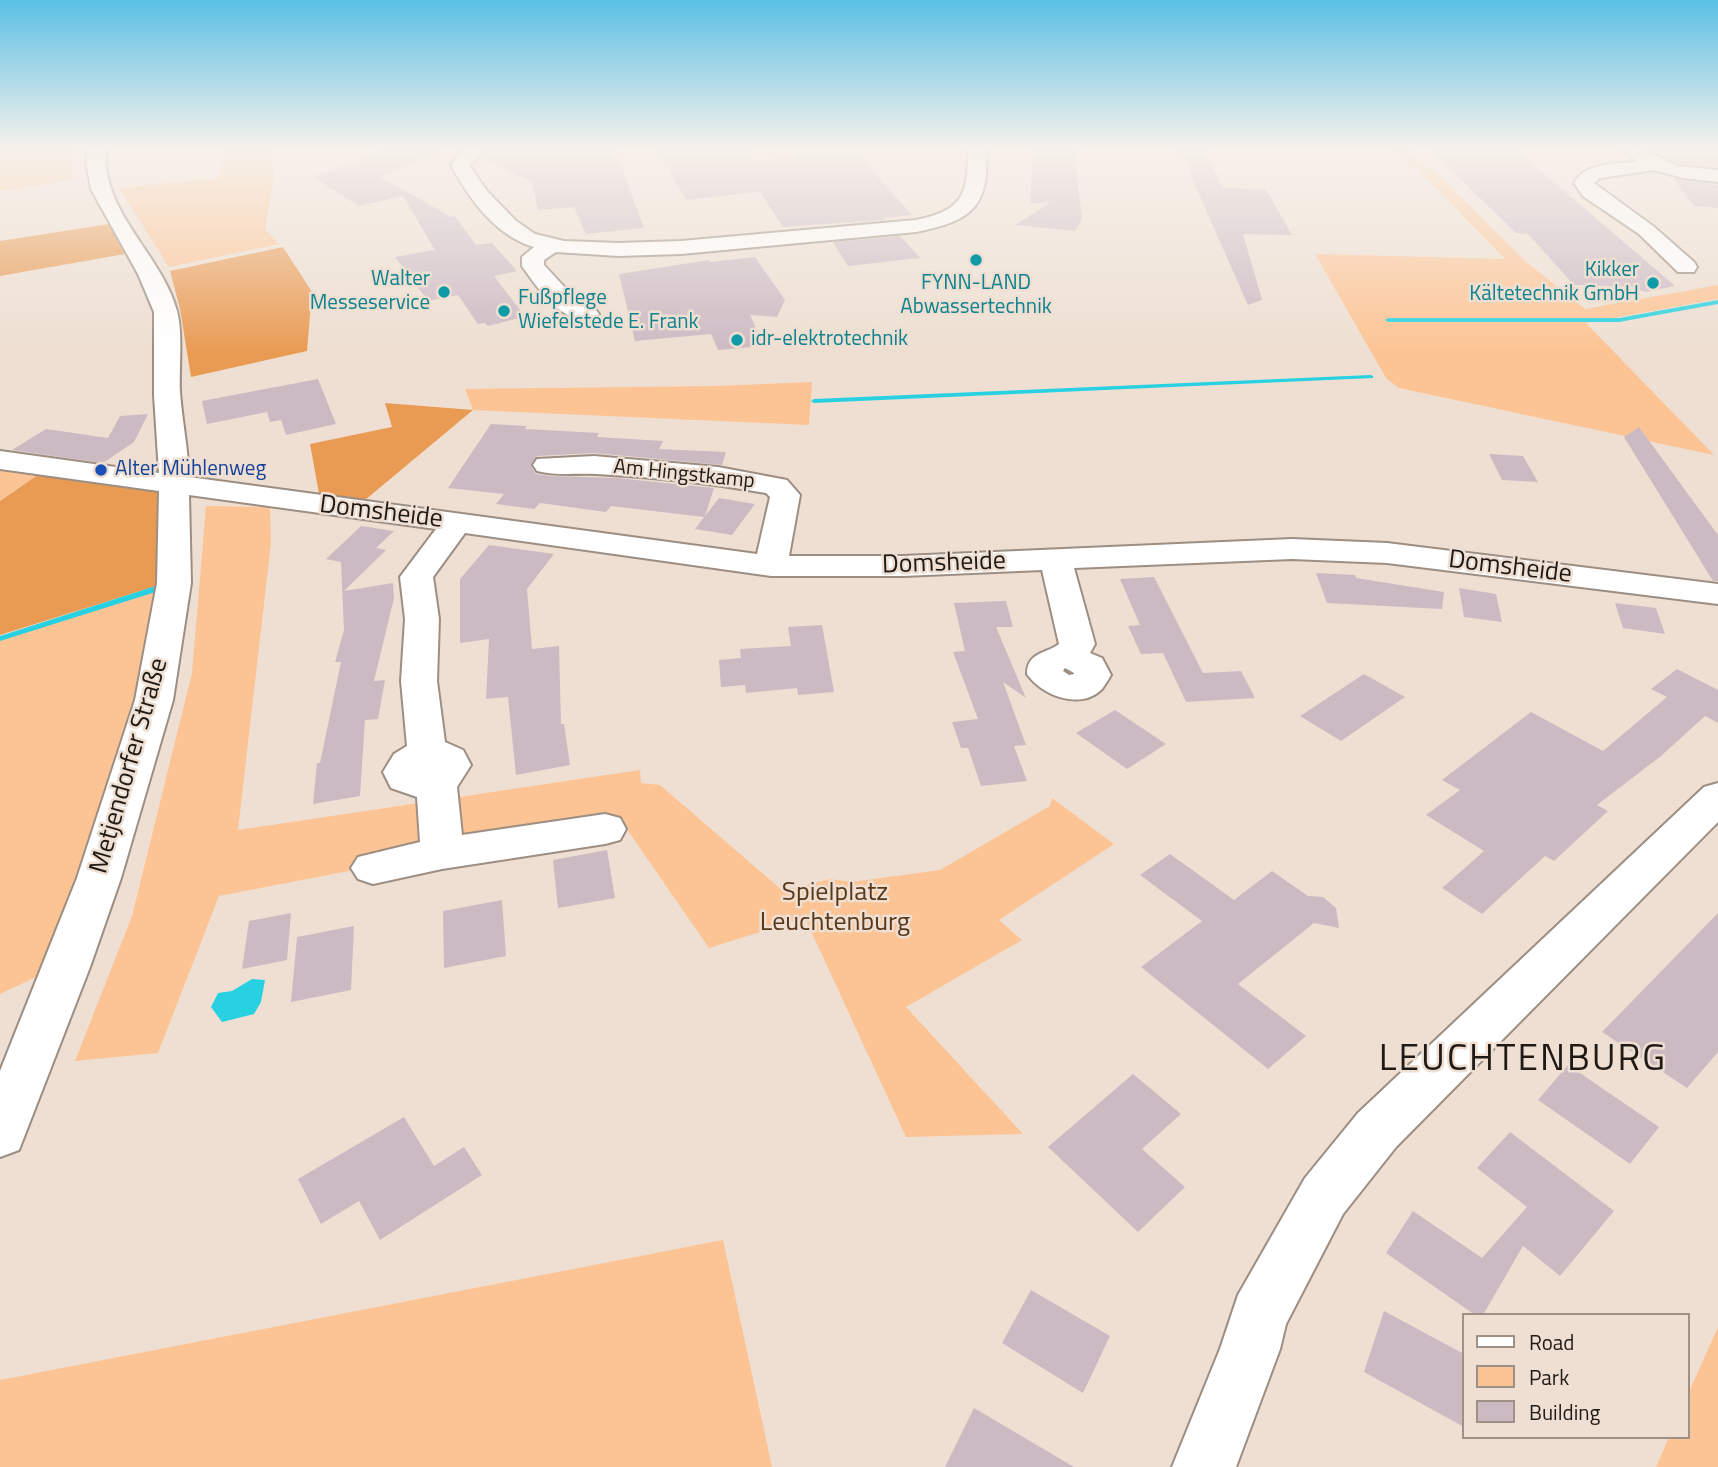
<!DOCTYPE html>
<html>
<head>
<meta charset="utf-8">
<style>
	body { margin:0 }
	#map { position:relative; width:1718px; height:1467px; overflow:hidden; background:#eedfd2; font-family:"Titillium Web",sans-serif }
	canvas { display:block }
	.legend { position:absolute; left:1462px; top:1313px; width:228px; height:126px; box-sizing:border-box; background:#eedfd2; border:2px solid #9c9087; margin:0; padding:9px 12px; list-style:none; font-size:21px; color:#201a16 }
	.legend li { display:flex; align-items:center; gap:14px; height:35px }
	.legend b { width:35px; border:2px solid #9c9087 }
</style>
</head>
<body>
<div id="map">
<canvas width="1718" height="1467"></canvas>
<ul class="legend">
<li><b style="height:9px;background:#fff"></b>Road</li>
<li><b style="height:19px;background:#fcc494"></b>Park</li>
<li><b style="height:19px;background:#ccbac3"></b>Building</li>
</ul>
</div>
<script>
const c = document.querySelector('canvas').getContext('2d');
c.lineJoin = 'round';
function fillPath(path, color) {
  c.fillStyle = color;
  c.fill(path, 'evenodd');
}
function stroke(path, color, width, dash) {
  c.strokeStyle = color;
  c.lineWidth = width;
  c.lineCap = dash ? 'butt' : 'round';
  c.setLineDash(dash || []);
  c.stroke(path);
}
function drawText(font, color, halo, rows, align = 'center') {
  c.font = font + ' "Titillium Web",sans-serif';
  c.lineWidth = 5;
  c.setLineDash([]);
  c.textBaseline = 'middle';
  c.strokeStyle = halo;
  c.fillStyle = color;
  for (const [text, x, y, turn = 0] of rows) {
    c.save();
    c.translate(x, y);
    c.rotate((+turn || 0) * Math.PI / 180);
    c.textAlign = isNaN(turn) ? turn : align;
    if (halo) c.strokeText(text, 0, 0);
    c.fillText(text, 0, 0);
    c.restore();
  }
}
fillPath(new Path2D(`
	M0 147H75L71 180 0 191Z
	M226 147H274L273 183 265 229 279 244 169 267 119 188 218 178Z
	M1390 147H1406L1426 168H1432L1525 261 1585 309 1718 285V299L1586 323 1714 455 1399 388 1386 378 1315 254 1505 259 1416 168 1410 167Z
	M812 382 809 425 473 410 465 389 716 386Z
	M0 465 45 470 0 501Z
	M206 506 270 507 271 543 238 830 640 770 641 783 660 785 783 891 830 879 852 882 940 870 1050 806 1052 798 1114 844 999 920 1022 940 906 1007 1023 1134 906 1137 805 918 709 948 624 825 442 853 219 896 158 1053 75 1061 132 916 192 673Z
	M165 588 142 703 49 971 0 994V639Z
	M723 1240 772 1467H0V1380Z
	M1718 1327V1467H1656L1669 1437H1688V1394Z`), '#fcc494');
fillPath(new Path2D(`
	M109 224 125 254 0 276V241Z
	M283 247 312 292 307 351 191 377 180 309 170 271Z
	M385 403 473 410 359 505 320 499 310 444 392 427Z
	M45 470 159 489 166 583 0 635V501Z`), '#e99b54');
fillPath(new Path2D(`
	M252 979 265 980 261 1002 254 1014 222 1022 211 1007 218 993 232 991Z`), '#28d1e1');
fillPath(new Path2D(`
	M1718 300V304L1619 322H1388L1385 320 1388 318H1619Z
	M1371 375 1373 376V378L814 403 811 401 814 399Z
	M159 585H165L166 587 165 589 0 641V636Z`), '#28d1e1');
fillPath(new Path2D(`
	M392 147H452L380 177 452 217 455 216 476 245 492 243 517 271 494 276 524 315 517 316 519 318 488 326 485 323 478 324 458 295 428 301 395 257 435 250 403 196 359 206 313 177Z
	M491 147H614L644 228 586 234 574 207 538 210 532 182 481 158Z
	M655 147H749L751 161 856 152 912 215 883 218 885 220 783 227 760 192 686 200Z
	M1033 147H1074L1082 219 1075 231 1015 225 1051 202 1030 204Z
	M1178 147H1203L1223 188 1266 189 1292 235 1243 234 1262 300 1248 305Z
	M1427 147H1513L1675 286 1645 292 1633 287 1574 285 1528 234 1516 233Z
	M1650 147H1718V167L1678 163Z
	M1673 178 1718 185V208L1694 206Z
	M900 236 920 258 848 266 833 242Z
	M755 257 785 300 777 317 750 315 764 346 718 350 711 334 635 341 619 274 709 260 710 262Z
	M318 379 336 424 286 435 281 420 270 422 267 412 207 424 202 401Z
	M148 414 134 442 103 463 12 450 46 429 108 438 120 416Z
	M491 424 527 426 525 429 599 433 597 437 663 441 659 449 726 452 722 465 594 453 537 456 531 466 536 474 551 476 617 478 714 488 705 516 719 498 755 504 732 535 695 529 704 517 611 506 606 512 540 503 534 509 496 504 504 494 448 488Z
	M1639 427 1718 535V581H1713L1624 437Z
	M1489 454 1523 456 1538 482 1502 480Z
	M361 526 394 531 376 548 386 550 344 591 393 583 394 598 374 681 385 680 378 719 365 720 360 796 313 804 317 763H320L341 662H335L344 630 341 562 326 559Z
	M489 545 554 554 527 589 532 649 559 646 561 724H564L570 765 516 775 508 697 486 699 489 639 460 643V579Z
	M1316 573 1355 575 1356 578 1444 592 1442 609 1327 603Z
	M1154 577 1203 673 1241 671 1255 698 1186 702 1163 653 1141 654 1128 626 1140 625 1120 579Z
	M1459 588 1496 594 1502 622 1464 617Z
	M1006 601 1013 627H996L1026 698 1003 682 1026 745 1014 746 1027 781 981 786 968 748H961L952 722 978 719 953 652 965 651 954 603Z
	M1615 603 1656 608 1665 634 1623 628Z
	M822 625 834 692 798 695 797 688 746 693 745 685 721 687 719 660 741 658 740 649 791 646 788 627Z
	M1677 669 1718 690V723L1705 716 1661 756 1597 805 1608 811 1554 861 1545 856 1482 914 1442 888 1484 851 1426 815 1460 790 1442 780 1531 712 1603 751 1667 697 1651 689Z
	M1364 674 1405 697 1341 741 1300 716Z
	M1115 710 1166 744 1127 769 1076 733Z
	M607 850 615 898 558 908 553 860Z
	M1170 854 1234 900 1272 871 1308 896 1323 897 1336 908 1339 928 1314 923 1238 984 1306 1036 1268 1069 1141 967 1202 921 1140 875Z
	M502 900 506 956 444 968 443 911Z
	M291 913 287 960 242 969 249 921Z
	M1718 913V1052L1687 1088 1602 1032Z
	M354 926 351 990 291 1002 297 937Z
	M1568 1065 1659 1127 1630 1164 1538 1100Z
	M1133 1074 1181 1114 1142 1149 1185 1187 1138 1232 1048 1147Z
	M404 1117 434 1166 464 1147 482 1175 380 1240 359 1201 321 1224 298 1179Z
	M1510 1132 1614 1211 1560 1276 1523 1246 1483 1315H1475L1386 1253 1413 1211 1482 1258 1527 1207 1477 1168Z
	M1031 1290 1110 1336 1083 1393 1002 1343Z
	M1384 1311 1464 1354V1427L1364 1372Z
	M974 1408 1074 1467H945Z`), '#ccbac3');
const minor = new Path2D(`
	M88 147H106C99 211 162 254 177 311 183 333 179 368 180 392 182 420 188 448 189 477L757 554 770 497 766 493C710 483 653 477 596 474 576 473 556 476 537 471L533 465 537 459 594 456 718 467 787 480 800 495 789 556H903L1292 539 1387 543 1718 584V604L1387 563 1292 559 1074 568 1095 644 1090 653 1102 658 1111 675C1108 680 1105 685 1102 689 1081 711 1041 695 1027 674 1027 652 1046 654 1059 644L1042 570 903 576H771L465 533 433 577 439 619 437 681 445 742 463 750 471 765 457 787 462 835 605 814 620 818 626 829 620 840 605 844 442 869 373 884 358 879 351 868 358 857 420 842 417 797 391 788 383 772 394 754 407 746 401 681 405 619 400 577 436 529 189 495 191 583 173 700 121 878 90 967 19 1150 0 1157V1071L77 878 135 700 157 583 159 491 0 469V451L159 473 154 395V312L138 274 91 189 86 162ZM1065 668 1074 673V674L1069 675 1063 671Z
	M468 147H489L469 165 487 191 516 221 535 234 564 241 618 243 681 241 916 220C965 210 968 193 968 147H986C990 207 972 221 916 232L681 254 618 256 556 252 544 260V265L582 306 595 309 599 314 595 319C564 327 538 289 522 266V257L534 247C496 236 469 199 451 165L460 152Z
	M1626 147H1640L1677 166 1718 170V182L1683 178 1654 170 1600 178 1594 183 1653 226 1694 262 1697 267 1694 272H1678L1639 234 1583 196 1574 183C1585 162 1616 164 1637 162L1624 150Z
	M1718 783V822L1396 1147 1343 1214 1286 1324 1280 1349 1236 1467H1172L1220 1349 1238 1295 1305 1178 1358 1113 1704 787Z`);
stroke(minor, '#9c8e83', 4);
fillPath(minor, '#fff');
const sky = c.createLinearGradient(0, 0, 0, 352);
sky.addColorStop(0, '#5bc0e5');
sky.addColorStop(0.42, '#f7f1eb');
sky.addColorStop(1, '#f7f1eb00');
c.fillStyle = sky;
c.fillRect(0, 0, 1718, 352);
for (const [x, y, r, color] of [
	[976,260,7,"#0f9aa8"],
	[1653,283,7,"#0f9aa8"],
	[444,292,7,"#0f9aa8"],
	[504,311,7,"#0f9aa8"],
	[737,340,7,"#0f9aa8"],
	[101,470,7,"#1a4fb4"]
]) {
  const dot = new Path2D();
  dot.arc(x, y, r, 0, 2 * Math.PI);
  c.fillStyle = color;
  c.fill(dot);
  stroke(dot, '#eedfd2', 2.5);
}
drawText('21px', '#0d838f', '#eedfd2', [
	["Kikker",1639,271],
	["Kältetechnik GmbH",1639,295],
	["Walter",430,280],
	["Messeservice",430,304],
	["FYNN-LAND",976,284,"center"],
	["Abwassertechnik",976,308,"center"],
	["Fußpflege",518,299,"left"],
	["Wiefelstede E. Frank",518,323,"left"],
	["idr-elektrotechnik",751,340,"left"]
], 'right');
drawText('21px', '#164399', '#eedfd2', [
	["Alter Mühlenweg",115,470]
], 'left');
drawText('21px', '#201a16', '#eedfd2', [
	["Am Hingstkamp",684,475,6]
]);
drawText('26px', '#201a16', '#eedfd2', [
	["Domsheide",381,513,7],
	["Domsheide",944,564,-2],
	["Domsheide",1510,568,7],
	["Metjendorfer Straße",130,766,-74]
]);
drawText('26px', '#58381a', '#eedfd2', [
	["Spielplatz",835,894],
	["Leuchtenburg",835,924]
]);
c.letterSpacing = '2px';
drawText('37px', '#201a16', '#eedfd2', [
	["LEUCHTENBURG",1523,1061]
]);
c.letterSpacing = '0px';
</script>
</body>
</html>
